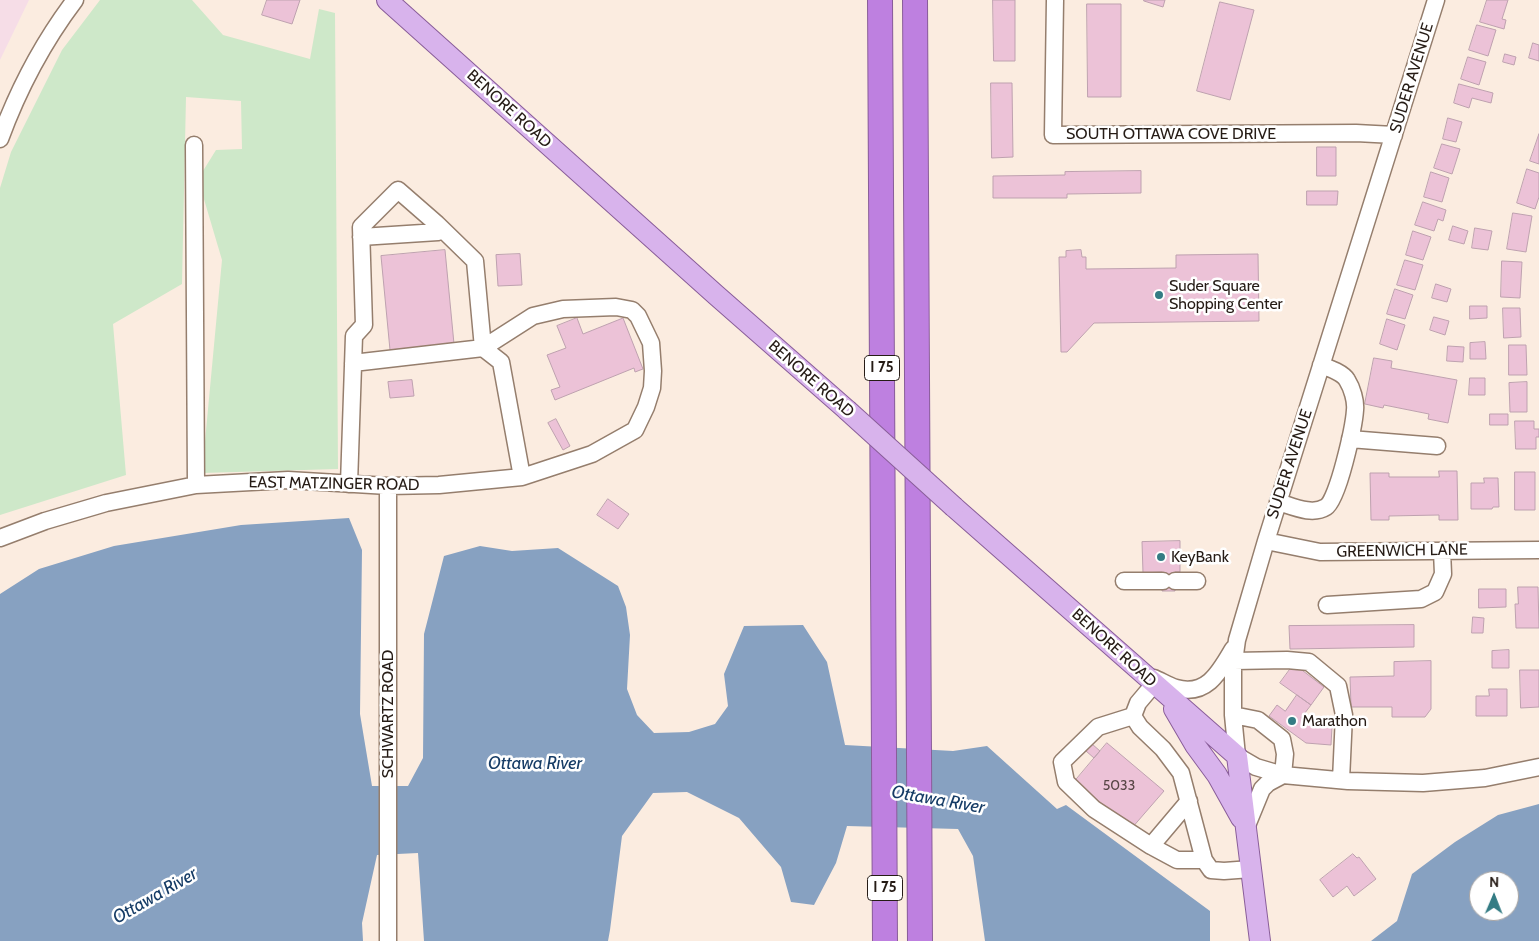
<!DOCTYPE html>
<html>
<head>
<meta charset="utf-8">
<style>
	body { margin:0 }
	#map { position:relative; width:1539px; height:941px; overflow:hidden; background:#fbece0; font-family:Cabin,sans-serif }
	canvas { display:block }
	.north { position:absolute; left:1469px; top:871px; width:50px; height:50px; box-sizing:border-box; background:#fff; border:1px solid #a8a4a2; border-radius:50%; rotate:1deg; font-size:14px; font-weight:700; line-height:20px; text-align:center; color:#261c16 }
	.north::after { content:''; display:block; margin:auto; width:18px; height:22px; background:#347c84; clip-path:polygon(50% 0,100% 100%,50% 72%,0 100%) }
</style>
</head>
<body>
<div id="map">
<canvas width="1539" height="941"></canvas>
<div class="north">N</div>
</div>
<script>
const c = document.querySelector('canvas').getContext('2d');
c.lineJoin = 'round';
function fillPath(path, color) {
  c.fillStyle = color;
  c.fill(path, 'evenodd');
}
function stroke(path, color, width, dash) {
  c.strokeStyle = color;
  c.lineWidth = width;
  c.lineCap = dash ? 'butt' : 'round';
  c.setLineDash(dash || []);
  c.stroke(path);
}
function drawText(font, color, halo, rows, align = 'center') {
  c.font = font + ' Cabin,sans-serif';
  c.lineWidth = 5;
  c.setLineDash([]);
  c.textBaseline = 'middle';
  c.strokeStyle = halo;
  c.fillStyle = color;
  for (const [text, x, y, turn = 0] of rows) {
    c.save();
    c.translate(x, y);
    c.rotate((+turn || 0) * Math.PI / 180);
    c.textAlign = isNaN(turn) ? turn : align;
    if (halo) c.strokeText(text, 0, 0);
    c.fillText(text, 0, 0);
    c.restore();
  }
}
fillPath(new Path2D(`
	M0 0H29L0 60Z`), '#f6dde7');
fillPath(new Path2D(`
	M100 0H192L223 35 310 59 319 9 335 13 338 469 202 473 222 260 198 179 216 150 242 149 241 101 186 97 182 284 113 324 126 475 0 515V188L11 152 62 50Z`), '#cee8c9');
fillPath(new Path2D(`
	M349 518 362 550 360 714 372 786H408L423 758 424 634 444 556 480 546 512 551 558 548 618 586 626 607 630 635 627 689 637 715 654 733 689 732 715 724 728 706 724 674 744 626 803 625 827 662 845 745 953 751 987 746 1057 809 1066 805 1210 911V941H985L973 856 958 829 847 826 836 863 814 905 791 902 781 867 739 818 687 792 653 793 622 836 610 930 608 941H424L418 853 377 855 362 923 363 941H0V594L39 569 114 546 241 525Z
	M1539 804V941H1371L1397 921 1412 874 1455 842 1498 815ZM1479 881H1509V911H1479Z`), '#87a1c1');
const building = new Path2D(`
	M267 0H300L292 24 262 15Z
	M993 0H1015V61H994Z
	M1144 0H1165L1163 7 1144 1Z
	M1487 0H1508L1502 19 1506 20 1504 29 1480 22Z
	M1220 2 1254 10 1230 100 1197 91Z
	M1087 4H1121V97H1088Z
	M1477 25 1496 30 1488 56 1469 50Z
	M1533 43 1539 45V61L1529 58Z
	M1505 54 1516 57 1514 65 1503 62Z
	M1468 57 1486 62 1479 85 1461 79Z
	M991 83H1012L1013 157 992 158Z
	M1459 84 1493 93 1491 103 1472 98 1469 108 1454 103Z
	M1448 118 1462 122 1456 142 1443 139Z
	M1539 134V164L1530 161Z
	M1442 144 1460 149 1452 174 1434 168Z
	M1317 147H1336V176H1317Z
	M1527 169 1539 173V197L1535 209 1517 203Z
	M1141 171V193L1067 194V198H993V176L1065 175V172Z
	M1431 172 1449 178 1442 202 1424 197Z
	M1307 191H1338L1337 205H1307Z
	M1423 202 1446 210 1443 221 1438 219 1434 231 1415 225Z
	M1513 213 1532 216 1526 252 1507 249Z
	M1453 226 1468 231 1464 244 1449 240Z
	M1475 228 1492 231 1488 250 1472 248Z
	M1413 231 1431 237 1423 260 1406 255Z
	M445 250 454 344 390 350 381 256Z
	M1081 250 1082 257H1086V269L1176 268V255L1258 254 1259 321 1094 323 1067 352H1061L1059 257H1066V251Z
	M520 254 522 285 498 286 496 255Z
	M1405 260 1423 265 1415 290 1397 285Z
	M1502 261 1522 262 1520 298 1501 297Z
	M1436 284 1451 289 1447 302 1432 298Z
	M1395 289 1413 295 1405 319 1387 314Z
	M1470 306H1487V318L1470 319Z
	M1503 308H1520L1521 337 1504 338Z
	M1434 317 1449 321 1445 335 1430 330Z
	M577 318 583 334 623 318 643 369 635 372 634 368 555 400 551 390 560 387 547 355 566 348 557 326Z
	M1387 319 1405 325 1397 350 1380 344Z
	M1485 342 1486 359H1470V343Z
	M1509 345H1526L1527 375H1509Z
	M1448 346 1464 347 1463 362 1447 361Z
	M1374 358 1392 361 1391 368 1457 380 1448 423 1428 419 1429 414 1384 405 1383 408 1365 404Z
	M1470 378H1485V395H1469Z
	M412 380 414 396 390 398 388 382Z
	M1527 382V412H1510L1509 383Z
	M1490 414H1508V425H1490Z
	M556 419 570 446 563 450 548 423Z
	M1515 421H1534V429H1539V437H1536V449H1516Z
	M1439 471H1457L1458 520H1439V515L1389 516V520H1371L1370 473H1389V477H1439Z
	M1515 472H1535V510H1515Z
	M1484 478H1498L1499 507H1493L1492 509H1471V483H1484Z
	M608 499 629 514 618 529 597 515Z
	M1180 541V572H1175V591H1162V572L1143 573 1142 542Z
	M1518 587H1538L1539 628H1516L1515 604H1518Z
	M1479 589H1506V607L1479 608Z
	M1473 617 1484 618 1483 633H1472Z
	M1414 625V647L1290 649 1289 626Z
	M1509 650V668H1492V651Z
	M1431 661V709L1425 717H1392V707H1351L1350 677 1394 676V662Z
	M1294 664 1324 687 1311 705 1280 683Z
	M1520 670H1539V707L1521 708Z
	M1489 689H1507V716H1476V696H1489Z
	M1297 695 1311 705 1301 718 1311 725 1332 727 1331 745 1306 743 1269 716 1277 705 1285 711Z
	M1107 743 1164 791 1131 829 1075 781Z
	M1092 744 1100 751 1094 758 1086 751Z
	M1353 854 1357 858 1359 857 1376 879 1354 896 1347 886 1333 897 1320 880Z`);
fillPath(building, '#ecc2d7');
stroke(building, '#bea1af', 1);
const minor = new Path2D(`
	M1055 0 1053 135 1356 133 1394 135
	M1436 0 1266 541 1237 640 1233 669V715L1237 756 1256 767 1283 775 1348 781 1423 783 1485 778 1539 767
	M0 139C18 90 44 41 75 0
	M194 145 196 485
	M437 224 475 261 483 348 501 362 522 477
	M1350 439 1437 446
	M349 484 354 336 364 325 361 227 398 190 437 224 438 232 361 237
	M1278 502C1292 506 1312 516 1326 507 1338 500 1354 426 1355 410 1356 401 1352 388 1347 380 1343 373 1329 368 1321 365
	M0 538 45 521 106 503 196 485 288 480 388 486 439 485 522 477 592 454 635 430 646 407 652 388 653 371 651 343 638 316 632 310 616 307 563 309 533 316 483 348 353 363
	M1266 541 1320 552 1539 550
	M1124 581H1163
	M1175 581H1197
	M1327 605 1421 599 1435 592 1443 574 1442 551
	M1234 661 1287 660 1309 662 1338 686 1344 715 1341 780
	M1154 678C1161 681 1169 686 1176 688 1207 697 1220 671 1233 649
	M1154 684 1138 703 1133 716 1140 727 1163 749 1181 773 1204 860 1211 870 1224 871 1251 869
	M1233 715 1258 720 1282 739 1285 754 1283 775 1268 783 1262 789 1246 828
	M1133 716 1098 727 1062 762 1066 782 1094 809 1151 846 1177 860H1204
	M1151 846 1189 801
	M388 941V486`);
const major = new Path2D(`
	M387 0 716 295 847 410
	M954 507 1237 756 1260 941
	M1174 709 1195 745 1217 775 1241 818`);
const highway = new Path2D(`
	M880 0 885 941
	M915 0 920 941`);
stroke(minor, '#957e6d', 19);
stroke(major, '#895d99', 22);
stroke(highway, '#895d99', 26);
stroke(minor, '#fff', 16);
stroke(major, '#d8b3ec', 20);
stroke(highway, '#be80e0', 24);
const majorBridge = new Path2D(`
	M847 410 954 507`);
stroke(majorBridge, '#895d99', 22, []);
stroke(majorBridge, '#d8b3ec', 20);
for (const [x, y, r, color] of [
	[1159,295,5,"#347c84"],
	[1161,557,5,"#347c84"],
	[1292,721,5,"#347c84"]
]) {
  const dot = new Path2D();
  dot.arc(x, y, r, 0, 2 * Math.PI);
  c.fillStyle = color;
  c.fill(dot);
  stroke(dot, '#fff', 2);
}
drawText('14px', '#584646', null, [
	["5033",1119,786]
]);
for (const [x, y, w] of [
	[882,368,35],
	[885,888,35]
]) {
  const box = new Path2D();
  box.roundRect(x - w / 2, y - 12.5, w, 25, 4);
  c.fillStyle = '#fff';
  c.fill(box);
  stroke(box, '#261c16', 1);
}
drawText('bold 15px', '#261c16', null, [
	["I 75",882,368],
	["I 75",885,888]
]);
drawText('16px', '#261c16', '#fff', [
	["SUDER AVENUE",1412,78,-73],
	["BENORE ROAD",509,109,42],
	["SOUTH OTTAWA COVE DRIVE",1171,134],
	["BENORE ROAD",811,379,41],
	["SUDER AVENUE",1290,464,-72],
	["EAST MATZINGER ROAD",334,484,1],
	["GREENWICH LANE",1402,551,-1],
	["BENORE ROAD",1114,648,42],
	["SCHWARTZ ROAD",388,714,-90]
]);
drawText('16px', '#261c16', '#fff', [
	["Suder Square",1169,286],
	["Shopping Center",1169,304],
	["KeyBank",1171,557],
	["Marathon",1302,721]
], 'left');
drawText('italic 18px', '#163c66', '#fff', [
	["Ottawa River",535,764],
	["Ottawa River",938,800,10],
	["Ottawa River",155,896,-30]
]);
</script>
</body>
</html>
